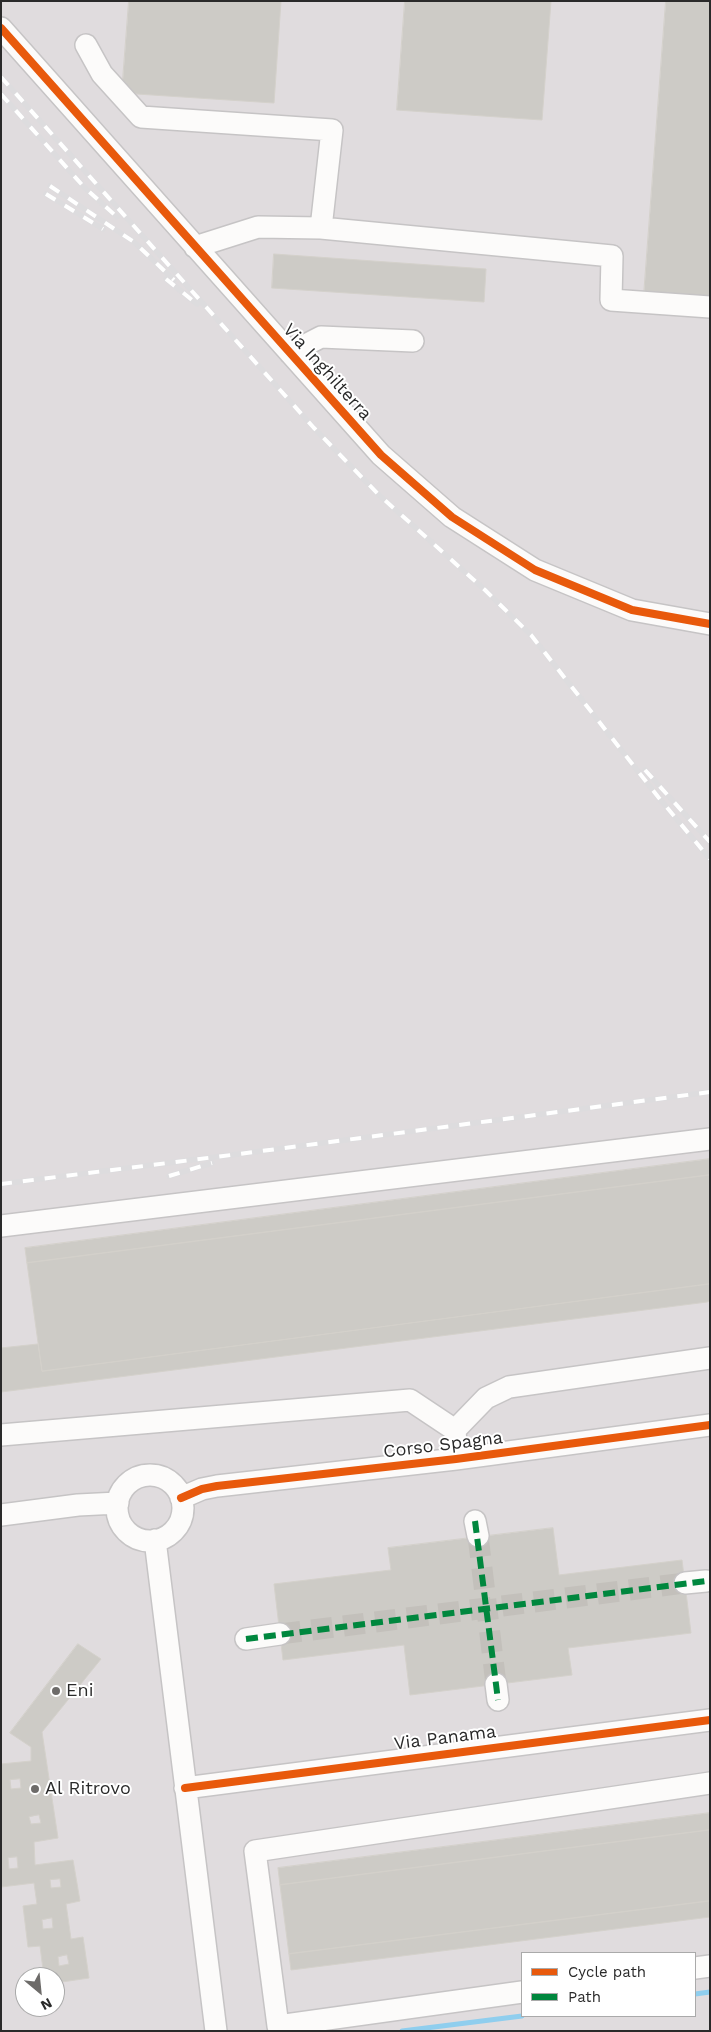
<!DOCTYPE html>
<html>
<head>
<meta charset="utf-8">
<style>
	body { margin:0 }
	#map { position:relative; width:711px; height:2032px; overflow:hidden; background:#e9e5df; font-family:"Work Sans",sans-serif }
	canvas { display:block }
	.frame { position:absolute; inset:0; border:2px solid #2a2a2a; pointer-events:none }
	.legend { position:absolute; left:521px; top:1952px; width:175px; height:65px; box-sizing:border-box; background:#fff; border:1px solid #aaa; margin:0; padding:6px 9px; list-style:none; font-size:15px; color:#2a2a2a }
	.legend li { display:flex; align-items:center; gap:10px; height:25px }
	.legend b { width:25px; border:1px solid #aaa }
	.north { position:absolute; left:15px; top:1967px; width:50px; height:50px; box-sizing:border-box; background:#fff; border:1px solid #aaa; border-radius:50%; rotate:152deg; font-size:14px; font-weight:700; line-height:20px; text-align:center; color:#2a2a2a }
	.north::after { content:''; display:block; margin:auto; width:18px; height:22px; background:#6d6b69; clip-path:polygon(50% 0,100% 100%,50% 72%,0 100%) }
</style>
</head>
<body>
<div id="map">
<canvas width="711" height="2032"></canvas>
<div class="frame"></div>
<ul class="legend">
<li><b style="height:6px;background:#e8590c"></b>Cycle path</li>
<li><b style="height:6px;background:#00873e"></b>Path</li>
</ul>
<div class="north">N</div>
</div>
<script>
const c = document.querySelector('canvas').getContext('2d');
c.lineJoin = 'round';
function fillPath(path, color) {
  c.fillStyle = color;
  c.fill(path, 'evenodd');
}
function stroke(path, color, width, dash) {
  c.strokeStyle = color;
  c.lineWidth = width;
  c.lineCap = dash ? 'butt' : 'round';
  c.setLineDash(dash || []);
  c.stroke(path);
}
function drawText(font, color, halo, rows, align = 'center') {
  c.font = font + ' "Work Sans",sans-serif';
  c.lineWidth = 4;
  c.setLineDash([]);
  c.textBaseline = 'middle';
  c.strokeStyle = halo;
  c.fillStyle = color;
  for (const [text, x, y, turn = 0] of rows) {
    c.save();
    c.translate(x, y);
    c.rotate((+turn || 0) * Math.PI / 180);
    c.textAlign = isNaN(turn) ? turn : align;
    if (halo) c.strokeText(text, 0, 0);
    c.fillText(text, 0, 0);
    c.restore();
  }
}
fillPath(new Path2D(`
	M1 1H710V2031H1ZM522 1953H695V2016H522ZM25 1977H55V2007H25Z`), '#e0dcde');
stroke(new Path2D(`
	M695 1994 710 1992
	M402 2031 522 2016`), '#8fceee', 5);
const building = new Path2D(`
	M129 1H281L274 103 122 93Z
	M405 1H551L542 120 397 110Z
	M666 1H710V299L644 295Z
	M274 254 486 269 484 302 272 288Z
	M710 1159V1175L27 1263 25 1248Z
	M710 1175V1284L42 1371 27 1263Z
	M710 1284V1301L707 1302 1 1392V1348L38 1344 42 1371Z
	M553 1528 559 1575 682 1560 691 1633 568 1648 572 1675 410 1695 404 1645 283 1660 274 1584 391 1570 388 1548Z
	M78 1644 101 1659 42 1732 58 1838 34 1842 35 1865 73 1860 80 1901 66 1904 71 1939 83 1937 89 1978 55 1983V1977H44L40 1946 28 1947 23 1906 37 1904 34 1883 1 1887V1764L31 1761V1747L10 1733ZM20 1779 21 1788 11 1789 10 1780ZM39 1815 41 1823 31 1824 29 1817ZM17 1857 18 1868 9 1869 8 1858ZM60 1879 61 1887 51 1888 50 1880ZM52 1918 53 1928 43 1929 42 1920ZM67 1955 69 1964 59 1966 58 1957Z
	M710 1813V1830L280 1885 278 1868Z
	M710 1830V1901L289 1954 280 1885Z
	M710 1901V1917L291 1970 289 1954Z`);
fillPath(building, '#cdcbc6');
stroke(building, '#d4d1cb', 1);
stroke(new Path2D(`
	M478 1536 496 1684
	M280 1634 685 1583`), '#c3c0bb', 21, [21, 11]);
const minor = new Path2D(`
	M1 28 381 455 452 517 535 570 632 610 710 624
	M86 45 102 74 141 117 332 130 321 228
	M195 247 258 227 321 228 612 256 611 300 710 307
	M290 353 321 337 413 341
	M1 1226 710 1139
	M1 1435 410 1400 455 1430
	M456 1444 455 1430 486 1398 509 1387 710 1358
	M117 1508a33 33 0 1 1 66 0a33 33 0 1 1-66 0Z
	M181 1498 202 1489 217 1486 456 1459 710 1425
	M1 1515 78 1505 118 1503
	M475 1521 478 1536
	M155 1540 216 2031
	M685 1583 706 1581
	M246 1639 280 1634
	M496 1684 498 1700
	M185 1788 710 1720
	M695 1968 710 1966
	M522 1992 278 2026 255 1851 710 1783`);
stroke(minor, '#c6c4c5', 24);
stroke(minor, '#fcfbfa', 21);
const rail = new Path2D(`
	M1 77 314 428 379 495 485 590 531 635 659 798 710 859
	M1 94 84 187 117 217
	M50 186 134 242 174 280
	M46 194 103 229
	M166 279 197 304
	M645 770 710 842
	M169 1176 212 1163
	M1 1184 239 1154 710 1092`);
stroke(rail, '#dddcde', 5.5);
stroke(rail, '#fff', 4, [11]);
stroke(new Path2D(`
	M475 1521 498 1700
	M246 1639 706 1581`), '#00873e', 6, [12, 6]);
stroke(new Path2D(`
	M1 28 381 455 452 517 535 570 632 610 710 624
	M181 1498 202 1489 217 1486 456 1459 710 1425
	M185 1788 710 1720`), '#e8590c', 8);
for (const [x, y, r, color] of [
	[56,1691,5,"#6d6b69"],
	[35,1789,5,"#6d6b69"]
]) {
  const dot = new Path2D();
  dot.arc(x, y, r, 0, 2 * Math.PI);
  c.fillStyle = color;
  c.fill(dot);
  stroke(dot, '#fff', 2);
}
drawText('18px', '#2a2a2a', '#fff', [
	["Via Inghilterra",327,372,48],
	["Corso Spagna",443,1445,-7],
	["Via Panama",445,1738,-7]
]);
drawText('18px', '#2a2a2a', '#fff', [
	["Eni",66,1691],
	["Al Ritrovo",45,1789]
], 'left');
</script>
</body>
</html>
